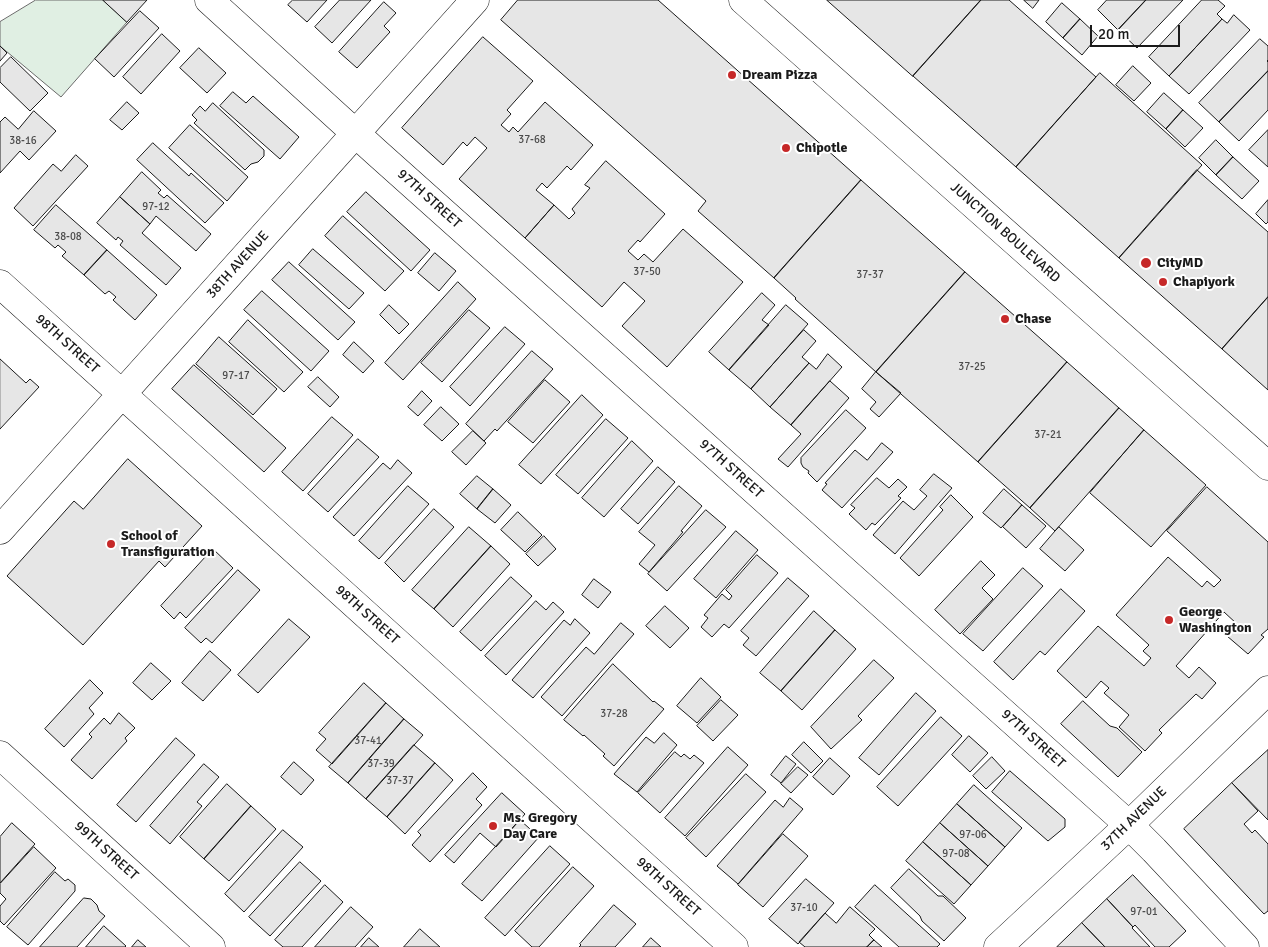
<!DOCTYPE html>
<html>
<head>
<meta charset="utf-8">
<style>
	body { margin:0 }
	#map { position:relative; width:1268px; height:947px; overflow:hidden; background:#fff; font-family:Signika,sans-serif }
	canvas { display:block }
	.scale { position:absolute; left:1090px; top:25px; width:90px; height:22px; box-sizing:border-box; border:2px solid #1a1a1a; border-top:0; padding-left:6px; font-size:15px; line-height:18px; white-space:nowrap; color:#1a1a1a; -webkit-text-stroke:4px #fff; paint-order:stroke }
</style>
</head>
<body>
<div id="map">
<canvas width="1268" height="947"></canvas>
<div class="scale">20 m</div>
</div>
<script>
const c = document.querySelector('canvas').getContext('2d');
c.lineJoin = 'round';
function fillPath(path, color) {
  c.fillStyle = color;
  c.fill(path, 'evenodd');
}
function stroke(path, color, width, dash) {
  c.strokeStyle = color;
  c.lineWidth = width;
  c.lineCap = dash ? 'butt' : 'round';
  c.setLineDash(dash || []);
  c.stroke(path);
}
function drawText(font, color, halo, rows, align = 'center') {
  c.font = font + ' Signika,sans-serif';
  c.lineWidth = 4;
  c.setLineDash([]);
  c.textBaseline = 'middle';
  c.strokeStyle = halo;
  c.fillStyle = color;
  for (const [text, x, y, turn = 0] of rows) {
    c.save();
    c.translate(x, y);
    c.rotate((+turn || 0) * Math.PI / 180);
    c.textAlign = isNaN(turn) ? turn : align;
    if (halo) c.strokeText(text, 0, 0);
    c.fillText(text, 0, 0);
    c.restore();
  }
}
const green = new Path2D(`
	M36 0H103L127 22 61 97 0 46V22Z`);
fillPath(green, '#e0efe3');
stroke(green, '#6a6a6a', 1);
const building = new Path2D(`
	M103 0H147L127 22Z
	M293 0H327L307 22 288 5Z
	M340 0H371L332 43 315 27Z
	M518 0H658L861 180 774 278 698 211 706 201 501 20Z
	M827 0H981L913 76Z
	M981 0H1009L1096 77 1016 167 913 76Z
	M1024 0H1039L1033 8Z
	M1107 0H1146L1118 30 1098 10Z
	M1146 0H1183L1137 48 1118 30Z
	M1202 0H1218L1225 6 1217 14 1222 19 1169 76 1149 57Z
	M384 2 396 13 384 26 390 32 357 68 339 52Z
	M1062 3 1080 19 1063 38 1046 22Z
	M140 11 159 28 114 77 95 59Z
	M1234 15 1250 30 1189 94 1169 76 1222 19 1227 23Z
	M1080 19 1098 36 1082 55 1063 38Z
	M162 34 180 51 141 94 123 77Z
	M483 37 533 81 507 110 511 114 501 125 509 132 513 127 518 132 545 102 593 145 571 170 567 166 547 188 542 183 536 190 554 205 525 238 459 179 487 148 475 137 467 146 463 142 443 165 402 128Z
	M1260 39 1268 46V60L1267 61 1268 62V71L1219 122 1199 103Z
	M0 46 7 53 0 61Z
	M199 48 226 73 207 93 180 68Z
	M11 57 48 93 30 111 0 82V68Z
	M1133 66 1151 83 1134 101 1116 85Z
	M1268 71V110L1239 141 1219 122Z
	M1100 73 1202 165 1119 258 1016 167Z
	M233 92 246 103 253 96 299 137 280 159 220 106Z
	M1164 93 1183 110 1166 129 1147 112Z
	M127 102 139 113 122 130 110 120Z
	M213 103 264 150V156L258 162 251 164 245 170 194 123 197 120 192 115 200 106 205 111Z
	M1183 110 1203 128 1185 147 1166 129Z
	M34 111 56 131 29 160 20 151 0 173V122L5 117 18 129Z
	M190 125 248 177 227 201 169 148Z
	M1268 130V167L1249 150Z
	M1216 140 1233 157 1216 175 1199 158Z
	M153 143 189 176 191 173 224 203 205 223 137 160Z
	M76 155 88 166 33 226 14 208 53 164 61 171Z
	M1233 157 1259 181 1242 199 1216 175Z
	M606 161 665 214 640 242 638 240 628 251 638 260 644 254 653 262 683 229 743 282 667 367 622 326 645 301 624 282 602 307 525 238 554 205 569 219 575 213 572 209 590 188 585 185Z
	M1197 170 1268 232V297L1222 349 1119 258Z
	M142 172 161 190 158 193 164 198 167 195 211 234 196 251 156 216 150 224 120 197Z
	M861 180 965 272 876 372 795 299 796 298 774 278Z
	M366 192 430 250 411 271 347 212Z
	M120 197 150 224 142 233 181 268 166 285 120 245 123 241 118 237 116 240 97 223Z
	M1268 200V222L1266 224 1256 214Z
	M56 205 107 250 84 275 62 256 66 252 58 245 55 248 34 230Z
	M343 216 404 271 385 291 325 236Z
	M313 249 364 293 349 309 299 265Z
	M107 250 157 295 135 320 113 300 116 297 109 291 105 294 84 275Z
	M435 253 456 271 439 291 418 273Z
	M289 262 355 322 338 340 272 280Z
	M965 272 1067 362 978 462 876 372Z
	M458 282 476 299 403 380 385 363Z
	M262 291 329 351 311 371 244 310Z
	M762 293 775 305 762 320 769 325 729 370 709 352Z
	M1268 297V390L1222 349Z
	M389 305 409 324 399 334 380 315Z
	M786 305 808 324 751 389 729 370Z
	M469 310 490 328 442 382 421 363Z
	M248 320 303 372 284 392 229 342Z
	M505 327 525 344 470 406 450 387Z
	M804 330 816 341 802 357 809 363 770 407 751 389Z
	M219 337 277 389 253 415 196 364Z
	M354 342 374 361 363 373 343 355Z
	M532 351 553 369 497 431 495 429 484 441 466 424Z
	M828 354 842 367 791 425 770 407 809 363 816 369Z
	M0 359 26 383 30 379 39 387 0 429Z
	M1067 362 1119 408 1030 508 978 462Z
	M194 365 286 448 264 472 172 389Z
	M876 372 901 393 879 417 870 409 876 402 862 389Z
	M318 377 339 397 330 407 308 387Z
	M545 380 570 402 533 443 508 422Z
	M830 381 849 398 788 467 778 459 801 434 791 425Z
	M422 391 432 401 418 416 408 407Z
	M582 395 603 415 541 484 519 465Z
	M441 407 459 424 442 441 424 425Z
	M1119 408 1144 430 1055 531 1030 508Z
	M846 410 866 428 817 482 808 473 809 471 803 467 801 463V458Z
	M332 417 353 435 303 491 282 472Z
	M606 419 628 438 578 494 556 475Z
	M1144 430 1206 485 1151 547 1090 493Z
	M473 431 486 443 466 465 452 452Z
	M358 439 379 457 328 512 308 494Z
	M632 441 653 461 604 517 582 498Z
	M882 443 893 452 842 508 822 490 827 484 825 483 855 450 867 460Z
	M128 459 202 526 165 567 159 561 83 645 7 576 74 501 83 509Z
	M398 460 412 473 354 536 333 517 383 463 390 469Z
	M658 467 675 482 638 524 621 509Z
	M934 474 952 488 895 554 873 535 903 501 914 510 927 496 920 490Z
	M477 476 493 489 477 509 460 494Z
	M877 478 889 488 898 479 907 487 898 496 901 498 875 525 872 523 866 530 849 514 855 508 851 505Z
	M408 486 429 504 379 559 359 541Z
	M679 486 702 506 681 531 683 532 649 572 639 564 655 545 639 532Z
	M1207 487 1268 542V629L1261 635 1264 637 1248 654 1227 636 1237 624 1224 612 1176 666 1189 678 1199 667 1216 683 1202 699 1196 694 1159 730 1162 733 1145 751 1119 727 1129 715 1104 693 1109 688 1101 681 1086 698 1057 671 1098 626 1144 666 1151 658 1143 651 1149 645 1116 615 1168 557 1202 587 1207 581 1214 587 1221 580 1167 531Z
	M493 489 511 505 495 523 477 509Z
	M1004 489 1022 505 1001 528 983 513Z
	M951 495 973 517 919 576 900 558 943 510 940 507Z
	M1022 505 1046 526 1026 548 1003 527Z
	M434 509 454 527 404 582 385 563Z
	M706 510 726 527 667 591 648 574Z
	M518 512 542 535 525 552 501 530Z
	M469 527 491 546 434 609 412 590Z
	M1059 527 1084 550 1065 571 1040 549Z
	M736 531 758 550 716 598 694 579Z
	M544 536 556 549 538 566 526 554Z
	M491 546 510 564 453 627 434 609Z
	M213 549 233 568 186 618 180 612 174 619 161 606Z
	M757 555 778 573 729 628 724 624 712 637 701 627 708 618 704 615 722 594 729 600 732 596 726 590Z
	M981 561 995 575 982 588 993 599 960 634 935 610Z
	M1023 568 1043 586 983 651 963 634Z
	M238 570 260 590 212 643 206 638 201 643 185 628Z
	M511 577 532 596 481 651 460 632Z
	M788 578 809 596 756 656 743 645 749 638 741 631Z
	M594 579 611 592 598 608 582 595Z
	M1061 589 1085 611 1045 655 1040 651 1013 680 994 662Z
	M536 601 546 610 553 602 564 612 506 675 485 656Z
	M665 606 689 628 670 648 646 626Z
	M814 611 835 630 781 691 760 673Z
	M289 619 310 637 258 693 238 675Z
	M575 619 590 633 533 698 512 680 564 620 570 625Z
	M621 623 634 634 562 716 541 697 586 647 594 654Z
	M835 630 856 649 802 710 781 691Z
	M210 651 231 670 203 701 182 683Z
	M874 660 894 678 858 716 862 720 831 749 811 727Z
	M151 663 171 681 152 700 133 683Z
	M613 664 653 702 654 701 664 709 614 766 603 756 605 754 584 735 583 736 564 720Z
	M701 678 721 697 697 723 677 706Z
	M90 680 103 693 89 708 94 714 64 747 45 729Z
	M364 683 386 703 332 764 316 750 326 739 319 733Z
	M916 693 936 711 879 775 859 758Z
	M721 700 738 715 713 741 697 726Z
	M1083 701 1110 726 1117 728 1142 752 1118 777 1061 724Z
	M386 703 404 719 348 783 329 767Z
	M119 713 135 728 125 738 127 741 92 779 71 760 92 737 89 734 104 718 110 724Z
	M941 717 962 736 898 806 877 787Z
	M404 719 423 735 366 799 348 783Z
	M664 733 677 745 637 792 614 774 646 737 654 743Z
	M969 736 988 753 970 772 952 755Z
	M176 738 195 755 136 822 117 805Z
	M804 742 823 761 811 773 792 755Z
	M414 745 435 763 387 817 366 799Z
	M728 747 748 765 685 836 665 818Z
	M1268 750V820L1232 783Z
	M675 752 681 757 684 754 690 759 694 755 704 763 660 813 638 793Z
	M786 756 796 764 781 783 771 775Z
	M992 757 1005 771 986 789 973 776Z
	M830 758 850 776 833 795 813 777Z
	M294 762 314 780 301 795 281 777Z
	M435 763 453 780 405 834 387 817Z
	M204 764 219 777 197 802 202 806 170 844 150 826Z
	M798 767 808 775 791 793 781 784Z
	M1010 771 1065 819V827L1048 841 992 792Z
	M473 773 487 787 476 799 482 805 430 862 412 845 421 835 418 832Z
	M746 774 766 792 706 857 686 838Z
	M1232 783 1258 811 1244 824 1252 833 1255 830 1268 844V911L1264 914 1184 829Z
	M227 784 251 806 204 859 180 837Z
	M974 785 1022 828 1005 847 957 804Z
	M502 793 525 814 496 847 480 833 454 863 445 855Z
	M790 798 803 809 738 884 717 866 775 800 783 807Z
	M957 804 1005 847 988 866 940 823Z
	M251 806 276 829 229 881 204 859Z
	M520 820 539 837 482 901 462 884Z
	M12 823 35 844 0 883V837Z
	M940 823 988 866 971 885 923 842Z
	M283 830 303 847 244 912 225 894Z
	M783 834 808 856 763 907 738 885Z
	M923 842 971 885 954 904 906 861Z
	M550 846 570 864 505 936 485 918Z
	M34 847 56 868 4 925 0 921V906L6 899 0 893V884Z
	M300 862 321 881 270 936 249 917Z
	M573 867 594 886 539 947H532L515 931Z
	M909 869 938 896H943L966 918 944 941 922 921 920 916 891 888Z
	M55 872 65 881 68 879 75 885V891L28 945 7 927Z
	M1133 875 1186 931 1169 947H1155L1135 925 1133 927 1107 899Z
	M806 879 834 903 798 944 769 919Z
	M325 885 343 902 302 947H283L275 940Z
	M875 885 940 944 937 947H899L855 907Z
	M84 898 91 899 97 905 99 911 105 916 77 947H40Z
	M1107 899 1133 927 1132 928 1150 947H1105L1082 923Z
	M614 905 636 924 615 947H579L581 945 580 944Z
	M351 907 373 927 355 947H315Z
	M850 907 875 929 869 935 874 940 867 947H805L799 942 825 913 836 923Z
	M1082 923 1105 947H1057Z
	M104 926 126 946 125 947H86Z
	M420 929 440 947H404Z
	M369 938 379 947H361Z
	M651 938 661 947H643Z
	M138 940 146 947H132Z
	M874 940 882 947H867Z`);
fillPath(building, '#e6e6e6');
stroke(building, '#1a1a1a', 1);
const minor = new Path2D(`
	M209 0 376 152 1129 825 1154 850 1245 947
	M0 284 734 947
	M0 530 475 0
	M0 755 211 947
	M998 947 1129 825 1268 690`);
const secondary = new Path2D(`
	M743 0 1268 466`);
stroke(minor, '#1a1a1a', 29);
stroke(secondary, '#1a1a1a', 29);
stroke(minor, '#fff', 28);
stroke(secondary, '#fff', 28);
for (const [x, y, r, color] of [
	[732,75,5,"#c62828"],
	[786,148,5,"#c62828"],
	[1146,263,6,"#c62828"],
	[1163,282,5,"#c62828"],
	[1005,319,5,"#c62828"],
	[111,544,5,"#c62828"],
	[1169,620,5,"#c62828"],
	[493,826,5,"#c62828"]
]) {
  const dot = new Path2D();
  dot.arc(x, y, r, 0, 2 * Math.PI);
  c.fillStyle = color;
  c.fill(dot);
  stroke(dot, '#fff', 2);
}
drawText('11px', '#4d4d4d', null, [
	["37-68",532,140],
	["38-16",23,141],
	["97-12",156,207],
	["38-08",68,237],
	["37-50",647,272],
	["37-37",870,275],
	["37-25",972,367],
	["97-17",236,376],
	["37-21",1048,435],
	["37-28",614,714],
	["37-41",368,741],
	["37-39",381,764],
	["37-37",400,781],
	["97-06",973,835],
	["97-08",956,854],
	["37-10",804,908],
	["97-01",1144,912]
]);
drawText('bold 14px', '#1a1a1a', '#fff', [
	["Dream Pizza",742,75],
	["Chipotle",796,148],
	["CityMD",1157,263],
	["Chapiyork",1173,282],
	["Chase",1015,319],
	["School of",121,536],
	["Transfiguration",121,552],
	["George",1179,612],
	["Washington",1179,628],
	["Ms. Gregory",503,818],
	["Day Care",503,834]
], 'left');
drawText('14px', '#1a1a1a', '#fff', [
	["97TH STREET",429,199,42],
	["JUNCTION BOULEVARD",1005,233,42],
	["38TH AVENUE",238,265,-48],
	["98TH STREET",67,344,42],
	["97TH STREET",731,469,42],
	["98TH STREET",367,615,42],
	["97TH STREET",1033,739,42],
	["37TH AVENUE",1134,819,-44],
	["99TH STREET",106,851,42],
	["98TH STREET",668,887,42]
]);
</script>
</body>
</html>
